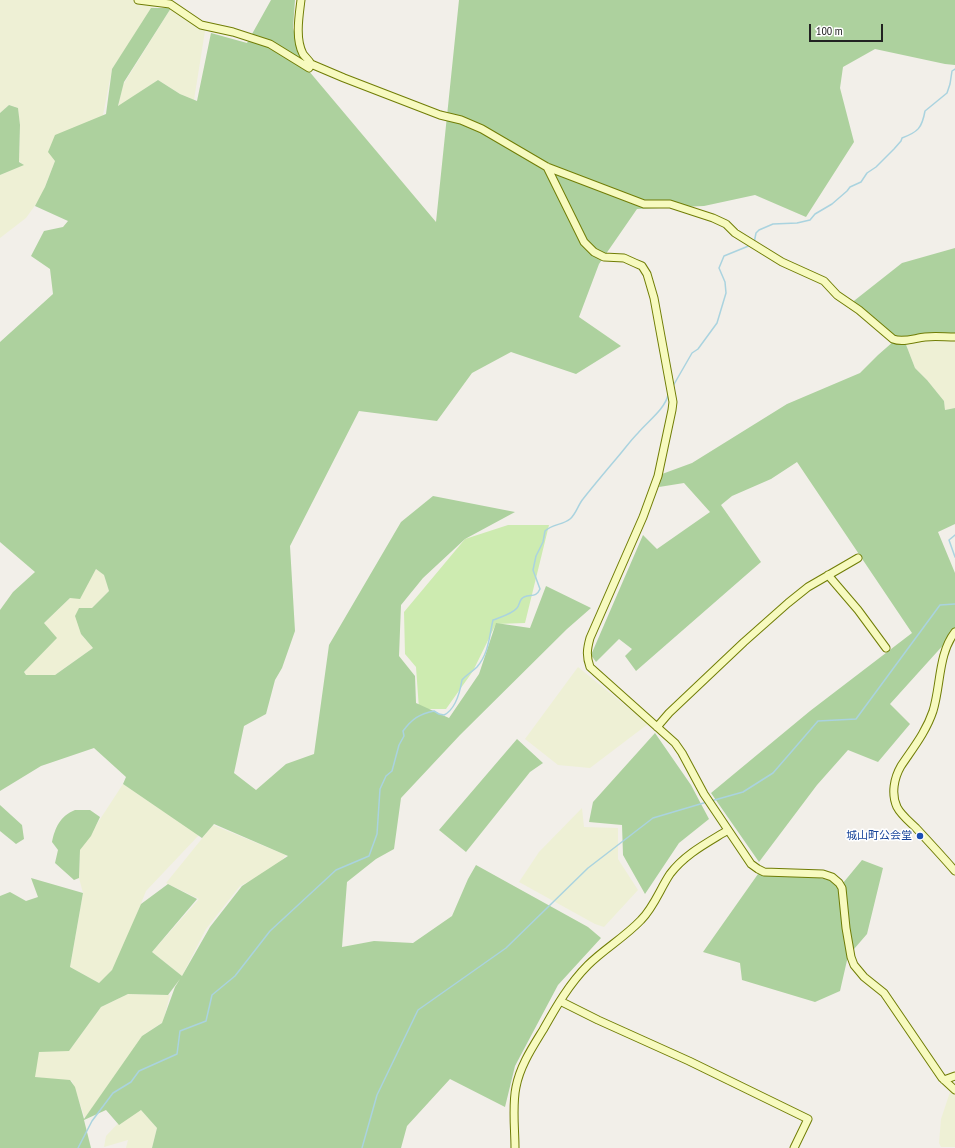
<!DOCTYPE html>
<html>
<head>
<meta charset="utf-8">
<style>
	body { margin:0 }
	#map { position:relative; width:955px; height:1148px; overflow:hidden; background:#f2efe9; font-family:"PT Sans Narrow",sans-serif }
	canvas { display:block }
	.scale { position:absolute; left:809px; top:24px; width:74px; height:18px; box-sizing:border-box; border:2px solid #222; border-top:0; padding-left:5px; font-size:12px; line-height:14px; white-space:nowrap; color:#222; -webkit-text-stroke:3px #fff; paint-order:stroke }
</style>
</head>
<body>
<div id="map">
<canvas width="955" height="1148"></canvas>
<div class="scale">100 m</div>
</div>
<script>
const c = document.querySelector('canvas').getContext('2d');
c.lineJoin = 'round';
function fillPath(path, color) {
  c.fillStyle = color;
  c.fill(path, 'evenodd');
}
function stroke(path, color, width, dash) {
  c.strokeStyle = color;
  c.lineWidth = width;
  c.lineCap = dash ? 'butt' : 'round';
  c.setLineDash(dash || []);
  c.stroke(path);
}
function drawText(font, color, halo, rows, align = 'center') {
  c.font = font + ' "PT Sans Narrow","Noto Sans JP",sans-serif';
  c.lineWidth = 3;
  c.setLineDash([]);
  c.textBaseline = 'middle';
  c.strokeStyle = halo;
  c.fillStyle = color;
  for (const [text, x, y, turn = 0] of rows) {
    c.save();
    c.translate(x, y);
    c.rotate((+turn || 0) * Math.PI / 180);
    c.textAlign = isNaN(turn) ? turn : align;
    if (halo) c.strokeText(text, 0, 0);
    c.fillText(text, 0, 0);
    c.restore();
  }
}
fillPath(new Path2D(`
	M0 0H162L153 8 112 69 103 115 55 161 41 197 26 218 0 238V175L23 165 19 161 20 127 18 108 9 105 0 113Z
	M171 8 205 31 194 100 180 94 158 80 118 107 123 85Z
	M955 339V408L945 410 944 401 927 380 915 368 905 342Z
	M96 569 104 575 109 591 92 608 81 634 93 648 55 675H26L24 672 56 638 44 623 70 598H80Z
	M578 667 648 724 590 768 558 765 525 739Z
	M123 784 199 835 146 891 122 951 111 973 99 983 70 967 83 893 79 878 80 850Z
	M582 808 584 827 618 828V859L638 890 604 927 595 924 519 882 539 852Z
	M213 825 286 855 274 869 240 886 206 929 182 976 152 952 199 899 166 883Z
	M128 994 170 995 163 1022 142 1036 140 1041 85 1118 72 1081 34 1077 39 1051H69L101 1007Z
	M950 1092 955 1095V1147H941L939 1143 941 1119Z
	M141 1110 157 1128 152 1148H126L128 1140 104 1147 106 1136 126 1115Z`), '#eef0d5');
fillPath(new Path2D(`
	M508 525H549L525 623 496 624 473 671 446 709H419L416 667 405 654 404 612 465 539Z`), '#cdebb0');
fillPath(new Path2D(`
	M271 0H295L293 28 303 64 436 222 459 0H955V65L945 64 875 49 843 67 840 88 854 142 806 217 755 195 704 206 637 209 599 264 579 317 621 346 576 374 511 352 472 373 437 421 359 411 290 546 295 631 282 668 275 680 266 714 244 726 234 773 256 790 286 764 314 754 329 645 401 522 433 496 515 512 465 539 423 578 401 605 399 656 415 676 416 703 449 718 479 674 496 623 530 628 546 586 591 608 567 629 460 735 401 798 394 849 376 859 347 882 342 947 374 941 413 943 452 916 468 879 476 865 588 927 601 938 558 985 515 1066 505 1107 450 1079 407 1126 401 1148H152L157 1128 141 1110 119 1125 106 1110 84 1120 91 1148H0V896L10 892 26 901 38 897 31 878 83 893 70 967 99 983 112 970 141 904 168 884 197 899 152 952 182 976 210 927 242 886 288 856 214 824 202 838 123 784 126 777 94 748 41 766 0 791V610L13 592 35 572 0 542V342L53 294 50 269 31 256 44 231 63 227 68 221 35 206 45 187 55 161 48 152 55 135 106 114 112 69 151 8H171L124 82 118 106 158 80 180 94 197 101 211 33 247 43ZM96 569 104 575 109 591 92 608H79L75 616 81 634 93 648 55 675H26L24 672 57 638 44 623 70 598 80 599ZM180 979 175 987 162 1023 142 1036 84 1119 75 1087 70 1080 35 1077 39 1052 69 1051 101 1007 128 994 168 995Z
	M9 105 18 108 20 125 19 162 24 165 0 175V113Z
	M955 248V338L897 341 850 304 902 263Z
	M894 341 905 342 915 368 927 380 944 401 945 410 955 408V524L938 532 955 573V632L890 704 910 724 878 762 848 750 817 785 759 862 711 793 810 711 912 633 797 462 771 479 732 496 721 505 761 562 636 671 625 656 632 649 619 639 596 662 591 655 643 535 657 549 710 512 684 483 659 487 662 474 692 463 787 404 860 373 878 355Z
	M655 733 691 785 709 819 679 843 645 894 623 855 622 825 589 822 593 802Z
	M517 739 543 763 530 772 466 852 439 830Z
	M0 805 22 825 24 839 16 844 0 831Z
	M75 810H90L100 817 91 836 80 850 79 878 74 880 55 863 58 850 52 842C55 828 60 816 75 810Z
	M862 860 883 868 867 934 848 956 840 991 815 1002 742 980 740 963 703 952 758 874 815 877 843 883Z`), '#add19e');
stroke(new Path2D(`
	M754 243 756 233 759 230 773 224 797 223 810 220 815 214 832 204 847 191 850 187 861 182 867 173 876 167 894 149 901 141 902 138C918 132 922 128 925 111L947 93 950 84 952 71 955 69
	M673 386 692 353 698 349 717 323 726 293 725 282 719 268 724 256 751 245
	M955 535 949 540 955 557
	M711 801 743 792 773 773 818 721 856 719 940 605 955 604
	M78 1148 92 1121 113 1093 131 1082 139 1071 177 1054 180 1031 206 1021 212 995 235 976 270 931 336 870 369 856 377 834 380 789 386 776 392 771 399 745 404 736 403 731C412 719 419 714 434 711L439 714 444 715C456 709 460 692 462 680 466 675 472 672 477 667 489 653 489 637 493 620 501 617 512 614 517 608 520 605 519 599 524 597 531 594 536 598 540 589L533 570 536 556 543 542 545 531C552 524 563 525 570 519 576 514 578 505 583 499 594 485 605 472 616 459 624 450 630 441 638 433 647 422 665 409 668 395
	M362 1148 377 1095 418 1010 506 948 588 868 653 818 707 802`), '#aad3df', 1.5);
const secondary = new Path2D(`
	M138 0 170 4 201 25 233 32 270 44 309 68 311 64 344 78 440 115 461 120 482 129 547 167 644 204H670L713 218 726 224 735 233 782 262 824 281 837 295 859 310 893 339C903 343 915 338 925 337 935 336 945 337 955 337
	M301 0C299 16 295 39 303 54 305 57 309 60 311 64
	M547 167 584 242 594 252 604 257 624 258 635 263 642 266 647 274 654 298 673 402 672 410 658 476 643 517 590 638C587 649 586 656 590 667L675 743 682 753 704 794 751 864 758 869 764 872 823 874 832 877 839 883 842 888 846 928 851 957 854 965 864 977 884 993 942 1078 955 1090
	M828 575 858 610 886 648
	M955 632C938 654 941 685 933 711 926 732 913 748 901 766 894 778 891 794 897 807 901 815 910 822 916 828 929 842 942 856 955 871
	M657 727 669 713 744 642 788 603 808 587 858 558
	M560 1001 598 1020 689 1061 808 1119 794 1148
	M944 1080 955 1076
	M515 1148C515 1129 512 1106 516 1087 520 1066 532 1048 543 1030 556 1007 569 984 588 965 604 949 625 937 641 920 654 907 660 889 670 874 685 854 707 843 728 830`);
stroke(secondary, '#707d05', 9);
stroke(secondary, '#f7fabf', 7);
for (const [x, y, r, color] of [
	[920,836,4,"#1a4fb4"]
]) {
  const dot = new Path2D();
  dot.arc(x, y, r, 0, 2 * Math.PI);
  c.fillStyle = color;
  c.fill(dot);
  stroke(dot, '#fff', 1.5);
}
drawText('11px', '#164399', '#fff', [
	["城山町公会堂",912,836]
], 'right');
</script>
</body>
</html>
